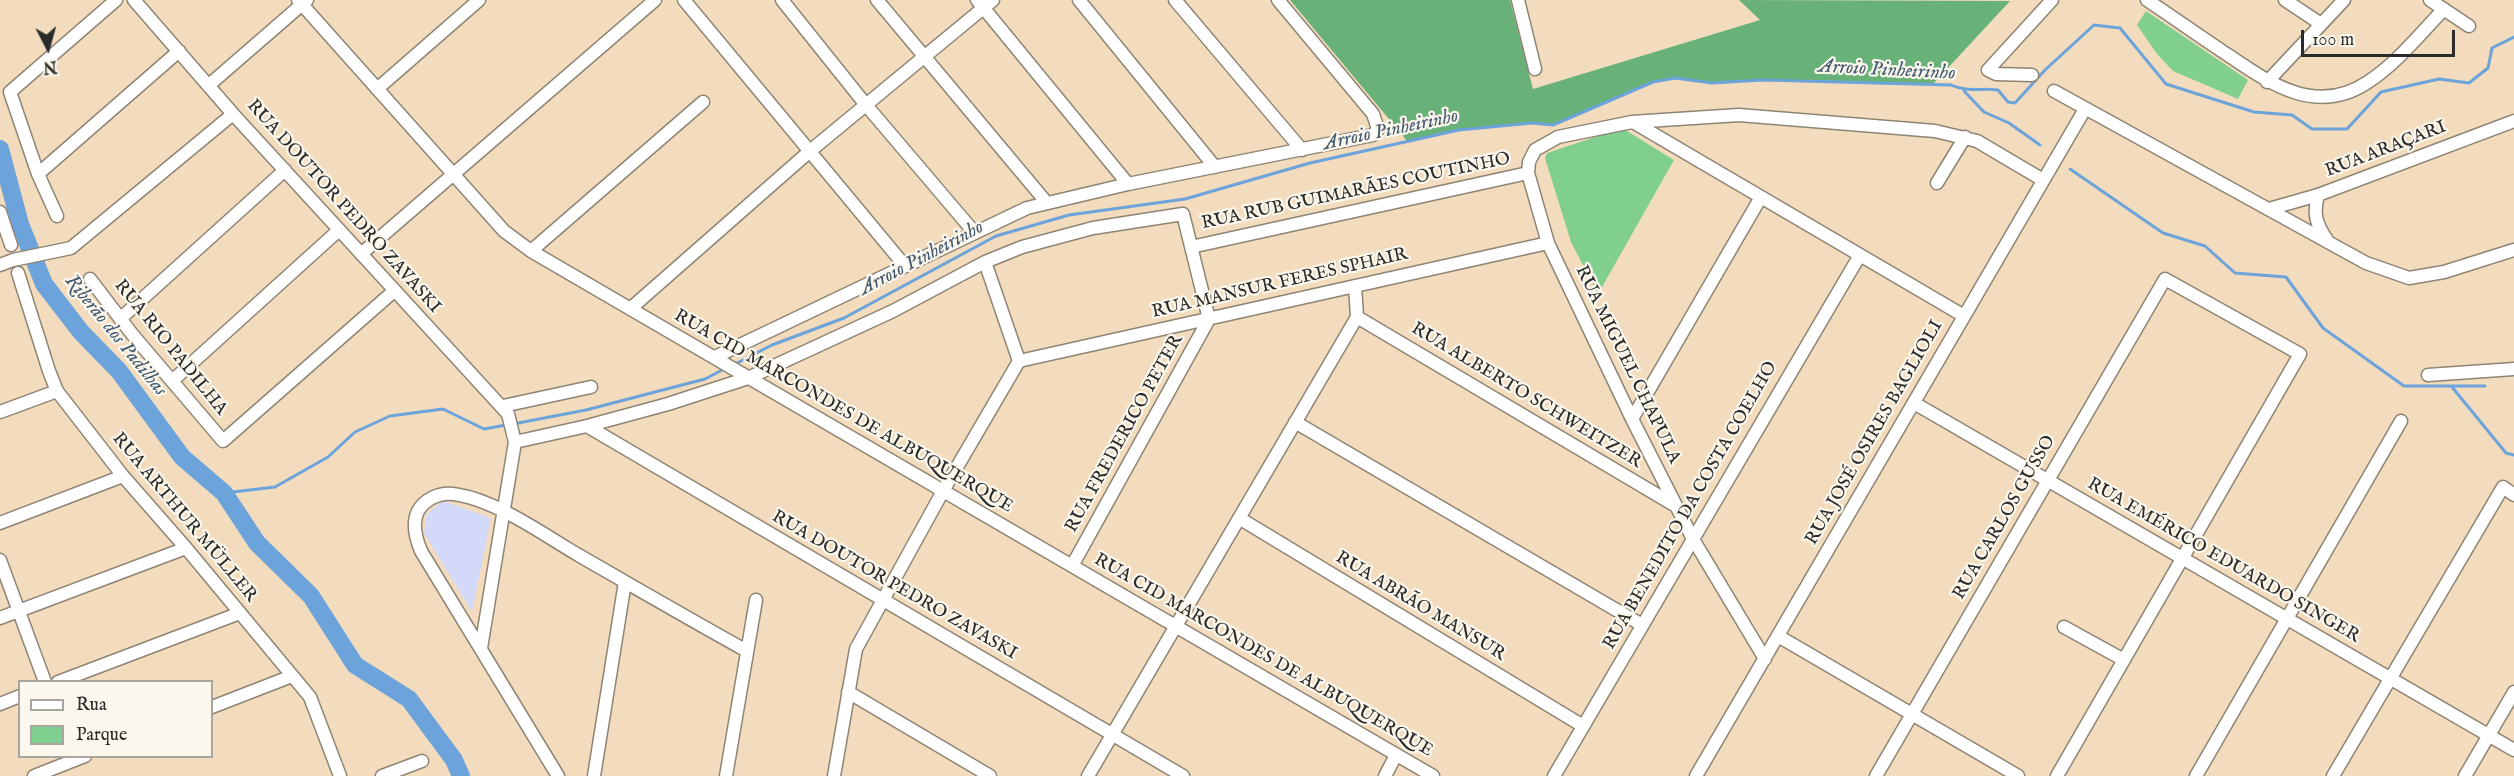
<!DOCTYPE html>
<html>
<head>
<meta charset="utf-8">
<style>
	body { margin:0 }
	#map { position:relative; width:2514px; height:776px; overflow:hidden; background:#f2dcbd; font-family:"IM FELL English",serif }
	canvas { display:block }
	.legend { position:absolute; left:18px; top:680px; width:195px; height:78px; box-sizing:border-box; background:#fbf7ec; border:2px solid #a8a59f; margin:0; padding:8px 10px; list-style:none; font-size:18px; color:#2b2b2b }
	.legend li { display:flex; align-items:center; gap:12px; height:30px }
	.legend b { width:30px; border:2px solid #a8a59f }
	.north { position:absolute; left:18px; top:18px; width:60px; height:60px; -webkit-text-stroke:4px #fbf7ec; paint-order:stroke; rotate:174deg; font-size:16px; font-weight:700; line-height:24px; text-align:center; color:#2b2b2b }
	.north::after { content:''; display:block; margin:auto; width:21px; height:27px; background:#2b2b2b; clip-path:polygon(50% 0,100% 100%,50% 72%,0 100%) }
	.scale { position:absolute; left:2301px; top:30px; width:154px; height:27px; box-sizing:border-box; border:3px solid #2b2b2b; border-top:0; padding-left:8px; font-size:18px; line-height:21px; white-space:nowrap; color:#2b2b2b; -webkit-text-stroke:4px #fbf7ec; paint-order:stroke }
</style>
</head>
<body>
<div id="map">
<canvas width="2514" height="776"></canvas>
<ul class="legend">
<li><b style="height:8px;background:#fff"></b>Rua</li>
<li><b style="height:16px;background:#81cf8e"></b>Parque</li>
</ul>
<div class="north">N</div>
<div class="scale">100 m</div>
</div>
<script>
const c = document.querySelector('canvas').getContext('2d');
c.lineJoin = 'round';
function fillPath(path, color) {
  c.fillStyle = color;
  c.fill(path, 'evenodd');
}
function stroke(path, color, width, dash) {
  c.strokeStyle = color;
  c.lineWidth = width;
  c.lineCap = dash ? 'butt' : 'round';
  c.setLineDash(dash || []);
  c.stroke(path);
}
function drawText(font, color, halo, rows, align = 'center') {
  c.font = font + ' "IM FELL English",serif';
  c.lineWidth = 4.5;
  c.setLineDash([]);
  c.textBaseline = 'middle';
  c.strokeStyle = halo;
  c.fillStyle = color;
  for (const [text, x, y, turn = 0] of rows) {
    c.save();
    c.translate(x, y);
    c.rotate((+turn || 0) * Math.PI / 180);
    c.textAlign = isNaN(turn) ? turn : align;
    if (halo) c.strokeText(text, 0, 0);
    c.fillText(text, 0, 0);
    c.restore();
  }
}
fillPath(new Path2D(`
	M443 501 491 518 472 612 424 533 427 514Z`), '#d2d9f9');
fillPath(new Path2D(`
	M2146 11 2248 80 2238 99 2173 71 2157 54 2137 25Z
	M1622 128 1674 160 1598 294 1571 242 1545 158 1547 153Z`), '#81cf8e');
fillPath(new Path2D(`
	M1290 0H1510L1533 89 1760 20 1739 0 2010 1 1933 84 1763 80 1712 83 1675 78 1653 82 1553 125 1532 123 1459 130 1408 142Z`), '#68b279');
stroke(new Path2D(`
	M1964 91 1984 112 2009 123 2040 145
	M2070 169 2163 233 2205 246 2235 273 2286 277 2323 328 2404 386H2485
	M735 364 772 345 844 318 996 236 1069 215 1185 199 1310 163 1459 130 1532 123 1553 125 1653 82 1675 78 1712 83 1763 80 1951 85C1966 92 1982 88 1998 90L2008 102 2015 103 2045 70 2094 25 2120 28 2166 84 2254 112 2292 115 2312 129H2347L2381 92 2439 79 2469 83 2488 68 2492 48 2514 37
	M2452 387 2506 453 2514 455
	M513 424 586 410 705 379 726 368
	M224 493 275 487 328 457 355 432 390 416 443 409 484 429 506 425`), '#6ca3da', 3);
stroke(new Path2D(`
	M0 149 20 224 44 284 81 332 119 371 182 457 224 493 257 543 311 596 355 665 409 699 454 760 461 776`), '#6ca3da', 18);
const minor = new Path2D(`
	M134 0 233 114 508 414 515 442 481 648
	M298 0 504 231 531 251 1433 776
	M684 0 905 266
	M782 0 866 105 974 232
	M877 0 1047 203
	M977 0 1128 184
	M1079 0 1215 167
	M1175 0 1302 150
	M1518 0 1535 69
	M2147 0C2171 16 2195 33 2219 49 2264 79 2313 119 2368 82 2397 63 2420 34 2444 9
	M2285 0 2321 24
	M2430 0 2469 26
	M2032 75 1996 74 1988 70 2052 0
	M2267 82 2344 0
	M209 85 307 0
	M377 89 479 0
	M2054 91 2366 263 2409 278 2444 272 2514 250
	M1633 122 1964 316
	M38 174 179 51
	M1937 183 1965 137
	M2318 195C2313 214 2316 224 2327 240
	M2269 209 2318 195 2514 121
	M0 212 11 245
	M57 216 38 174 10 92 116 0
	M1191 247 1528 173
	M531 251 703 102
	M361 254 655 0
	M0 265 13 260 71 248 233 114
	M18 273 49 371 57 391 123 476 186 548 310 697 340 776
	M90 279 132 334 223 441 394 291
	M630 309 810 151 993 0
	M1357 317 1676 506
	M120 319 285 170
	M715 357 1027 208 1128 184 1373 135 1378 129 1373 114 1278 0
	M1019 361 1548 243
	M2428 375 2514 369
	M172 381 339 230
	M1914 403 2514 750
	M503 406 591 387
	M0 412 57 391
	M1632 419 1761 197
	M1295 422 1642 625
	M587 426 1183 776
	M515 442 587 426 668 404 748 378 893 311 985 262 1022 247 1093 228 1183 214 1209 319 1072 566
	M1239 518 1583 726
	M0 523 123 476
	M0 560 45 682
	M0 618 186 548
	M2064 627 2124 660
	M1778 636 2018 776
	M1765 659 1693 539 1632 419 1548 243 1528 173 1529 162 1535 150 1558 137 1632 122 1739 115 1935 131 1977 141 2043 180
	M58 682 240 613
	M848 692 990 776
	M0 704 20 696
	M212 707 292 676
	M34 776 85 756
	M382 776 422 761
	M558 776 421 551C416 539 412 523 418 511 425 499 440 492 453 494 495 499 544 535 580 556 636 588 691 620 747 651
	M594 776 625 582
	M726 776 756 600
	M834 776 856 649 943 491 1019 361 985 262
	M1088 776 1357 317 1355 286
	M1385 776 1396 755
	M1554 776 1860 255
	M1696 776 2085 109
	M1876 776 2165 279 2300 354 2057 776
	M2196 776 2401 421
	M2333 776 2503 487 2514 495
	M2465 776 2514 692`);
stroke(minor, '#8e8474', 15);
stroke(minor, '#fff', 12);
drawText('18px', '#2b2b2b', '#fbf7ec', [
	["RUA ARAÇARI",2386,150,-21],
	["RUA RUB GUIMARÃES COUTINHO",1356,192,-12],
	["RUA DOUTOR PEDRO ZAVASKI",343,207,48],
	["RUA MANSUR FERES SPHAIR",1280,284,-13],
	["RUA RIO PADILHA",170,348,51],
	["RUA MIGUEL CHAPULA",1627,365,64],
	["RUA ALBERTO SCHWEITZER",1526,396,31],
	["RUA CID MARCONDES DE ALBUQUERQUE",843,412,30],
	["RUA JOSÉ OSIRES BAGLIOLI",1875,433,-60],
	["RUA FREDERICO PETER",1125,434,-61],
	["RUA BENEDITO DA COSTA COELHO",1691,506,-60],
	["RUA ARTHUR MÜLLER",184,518,50],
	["RUA CARLOS GUSSO",2005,518,-60],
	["RUA EMÉRICO EDUARDO SINGER",2223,561,30],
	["RUA DOUTOR PEDRO ZAVASKI",894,586,30],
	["RUA ABRÃO MANSUR",1420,607,31],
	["RUA CID MARCONDES DE ALBUQUERQUE",1263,656,30]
]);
drawText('italic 20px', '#455b71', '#fbf7ec', [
	["Arroio Pinheirinho",1887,71,3],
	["Arroio Pinheirinho",1391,131,-12],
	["Arroio Pinheirinho",922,259,-28],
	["Riberão dos Padilhas",115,336,51]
]);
</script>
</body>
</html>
